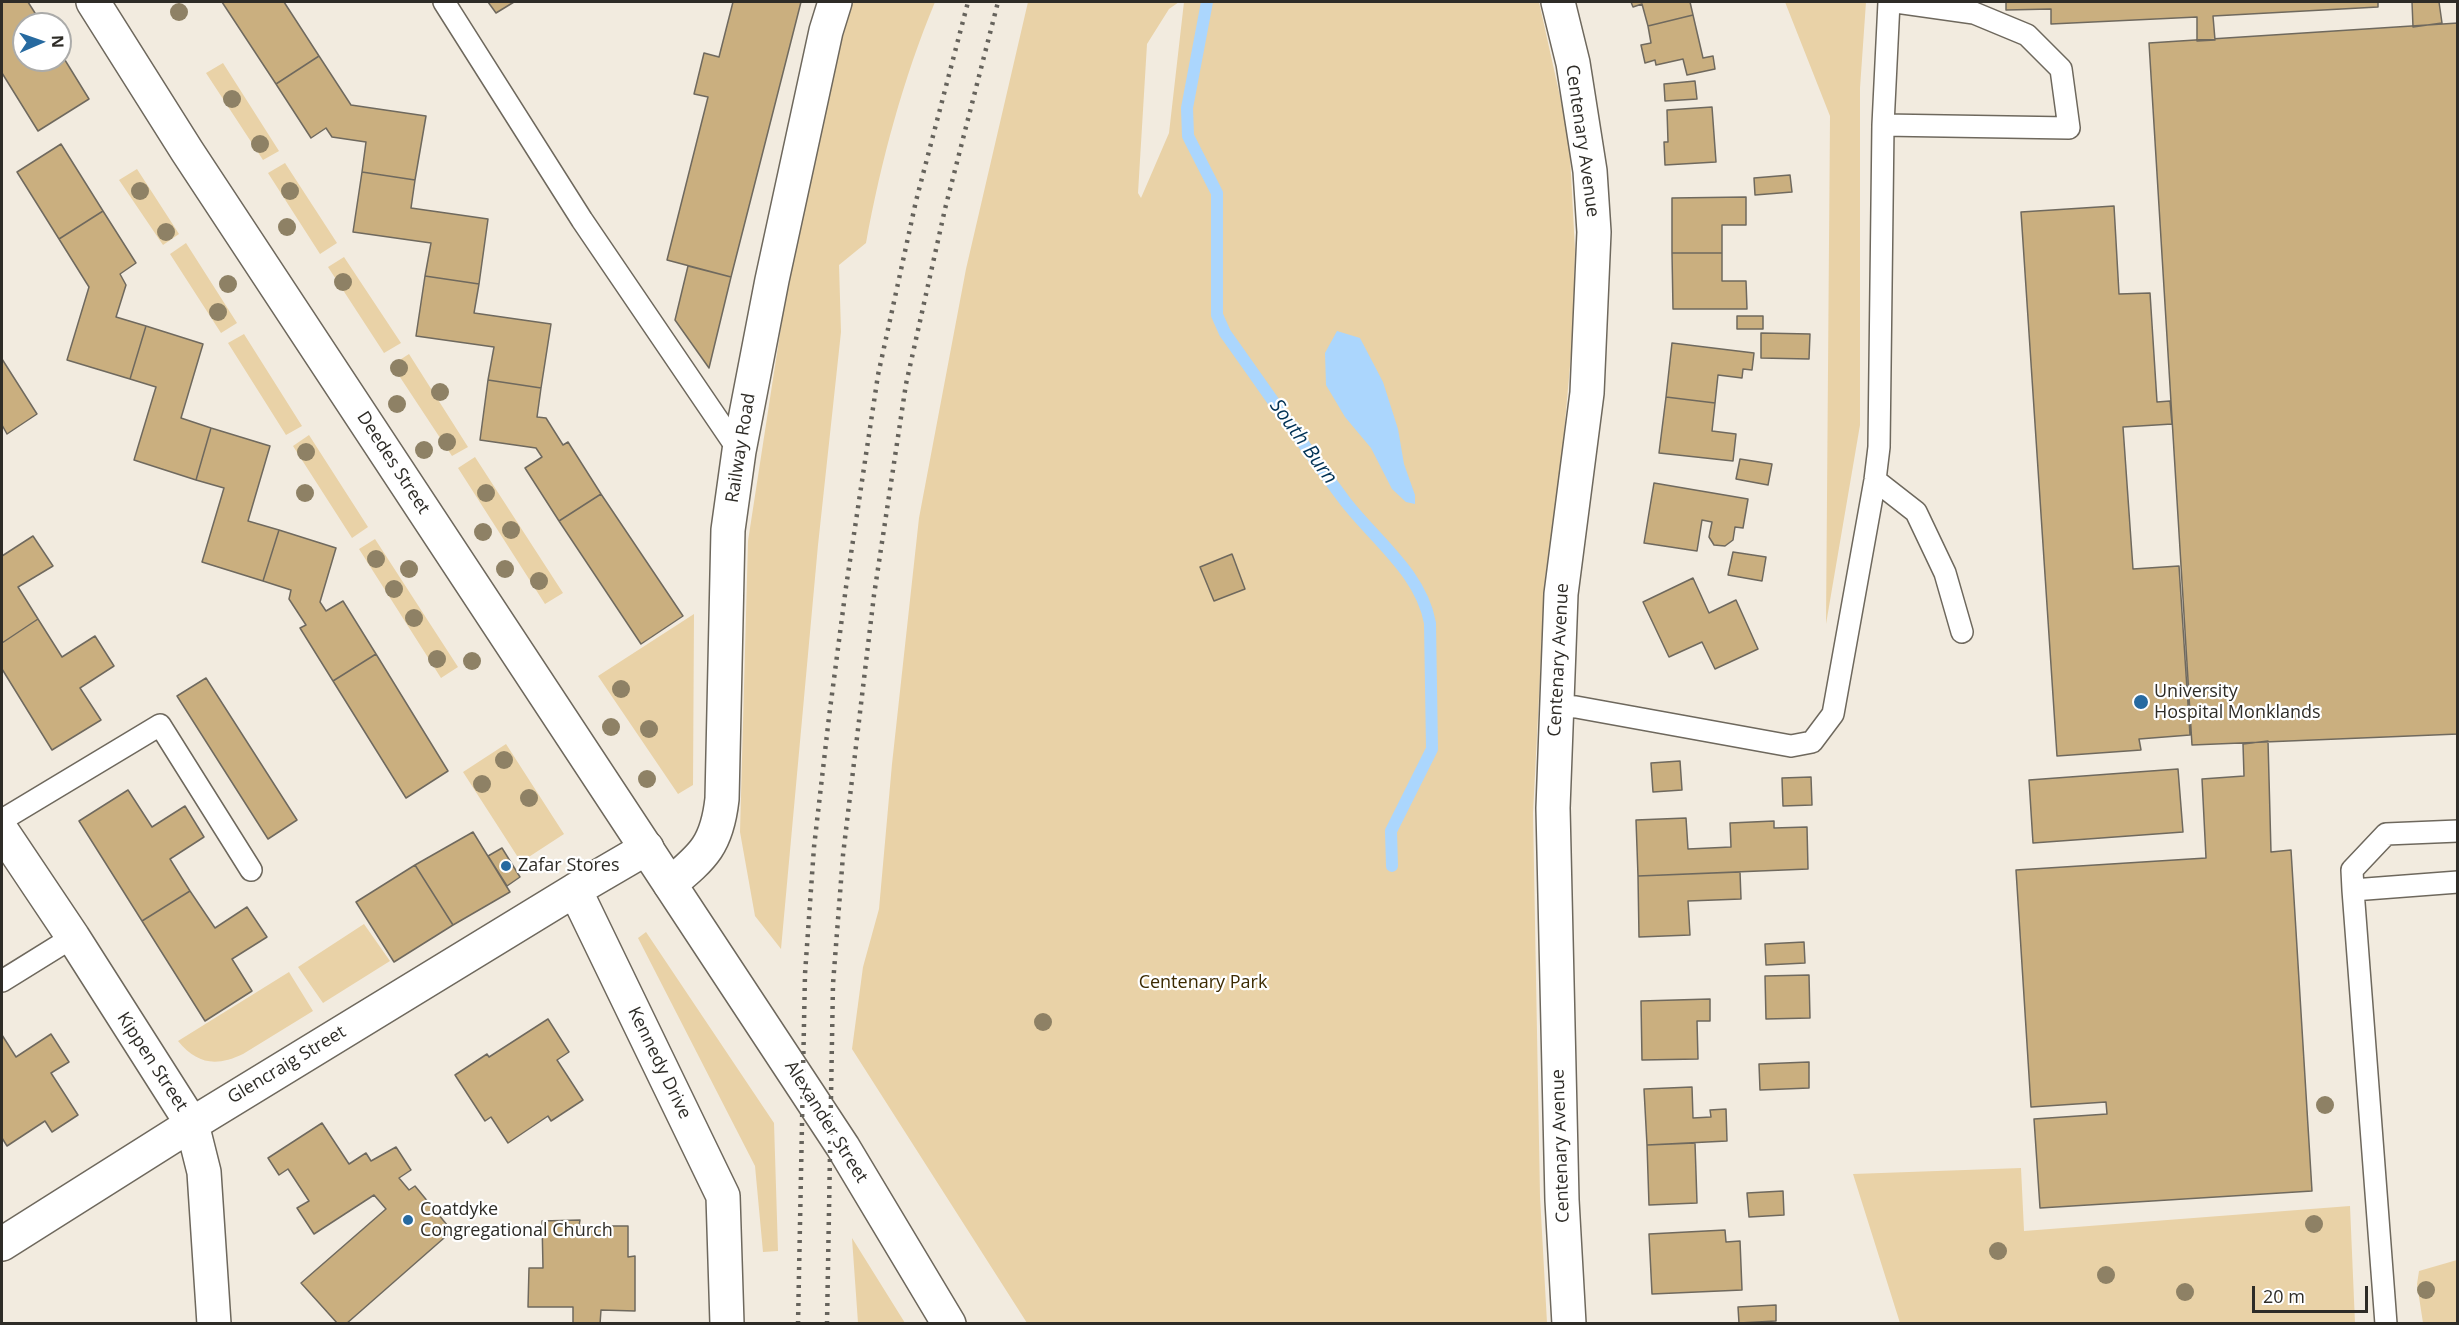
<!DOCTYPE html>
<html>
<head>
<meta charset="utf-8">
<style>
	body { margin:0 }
	#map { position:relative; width:2459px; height:1325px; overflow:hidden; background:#f2ebdf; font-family:"Open Sans",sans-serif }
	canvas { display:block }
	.frame { position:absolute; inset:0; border:3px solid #2e2c27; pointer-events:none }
	.north { position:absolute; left:12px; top:12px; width:60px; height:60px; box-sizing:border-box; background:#fff; border:2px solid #ababa9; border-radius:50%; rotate:88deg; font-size:16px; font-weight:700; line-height:24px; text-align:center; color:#2e2c27 }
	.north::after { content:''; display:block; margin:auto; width:21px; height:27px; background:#276aa0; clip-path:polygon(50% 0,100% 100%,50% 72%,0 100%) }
	.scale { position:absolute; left:2252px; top:1286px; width:116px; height:27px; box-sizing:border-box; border:3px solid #2e2c27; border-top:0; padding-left:8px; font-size:18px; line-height:21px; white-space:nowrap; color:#2e2c27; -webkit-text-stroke:4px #fff; paint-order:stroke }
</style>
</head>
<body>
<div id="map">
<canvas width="2459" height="1325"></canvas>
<div class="frame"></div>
<div class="north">N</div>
<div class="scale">20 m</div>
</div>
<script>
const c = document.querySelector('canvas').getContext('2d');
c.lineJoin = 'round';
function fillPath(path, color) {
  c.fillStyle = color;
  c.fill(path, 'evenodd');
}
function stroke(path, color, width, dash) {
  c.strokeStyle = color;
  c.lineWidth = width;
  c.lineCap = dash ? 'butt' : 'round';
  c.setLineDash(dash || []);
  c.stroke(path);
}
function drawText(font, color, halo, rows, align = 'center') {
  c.font = font + ' "Open Sans",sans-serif';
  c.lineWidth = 4.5;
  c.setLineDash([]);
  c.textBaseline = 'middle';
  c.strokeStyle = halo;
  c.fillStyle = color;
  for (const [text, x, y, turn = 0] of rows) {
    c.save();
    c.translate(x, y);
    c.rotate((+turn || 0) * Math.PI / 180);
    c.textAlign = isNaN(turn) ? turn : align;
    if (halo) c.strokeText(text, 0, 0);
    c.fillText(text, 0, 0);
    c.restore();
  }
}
fillPath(new Path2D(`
	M853 2H935C903 79 881 161 866 243L839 265 841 332 818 545 781 949 755 916 740 832 748 541 785 301 842 36Z
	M1028 2H1179L1169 9 1147 44 1138 193 1141 198 1169 133 1184 2H1539L1569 137 1575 250 1573 332 1562 456 1545 579 1533 813 1540 1196 1547 1323H1027L852 1049 863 967 879 909 892 764 919 518 966 269Z
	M1785 2H1866L1860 88V425L1826 624 1830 116Z
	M223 63 279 151 263 160 206 73Z
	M285 163 337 243 320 254 268 173Z
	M137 169 179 234 163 245 119 180Z
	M186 243 237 323 221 333 170 254Z
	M344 257 401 343 384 353 328 267Z
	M244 334 302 426 286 435 228 343Z
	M409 354 468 447 452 456 392 365Z
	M309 435 368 527 352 538 293 446Z
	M475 457 563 593 545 604 458 468Z
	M375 539 458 667 441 678 359 549Z
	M694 614 693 785 678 794 598 676Z
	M506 744 564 834 521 862 463 772Z
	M364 924 390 961 323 1003 298 967Z
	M646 932 774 1123 778 1251 763 1252 755 1166 638 938Z
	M289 972 313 1011 243 1054C216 1067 197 1064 178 1041Z
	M2021 1168 2024 1231 2350 1206 2355 1323H1900L1853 1174Z
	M852 1238 905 1323H858Z
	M2457 1260V1323H2423L2417 1284 2419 1271Z`), '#e9d2a7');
fillPath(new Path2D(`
	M1337 331 1360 338 1383 382 1398 429 1404 464 1415 495V504L1406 502 1392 489 1371 448 1345 417 1326 385 1325 353Z`), '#abd6fd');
stroke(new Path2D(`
	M1207 2 1187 108 1188 136 1217 193V315L1225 333C1265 389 1304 446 1345 501 1375 540 1421 573 1430 623L1432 749 1391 831 1392 866`), '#abd6fd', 12);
const building = new Path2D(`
	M2 2H28L42 24H24V60H60V52L89 99 38 131 2 73Z
	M222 2H284L319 56 276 84Z
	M488 2H514L496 13Z
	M733 2H801L731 277 667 260 708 97 694 94 704 53 719 57Z
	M1631 2H1690L1693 15 1648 26 1642 4 1633 7Z
	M2006 2H2378V7L2213 16 2215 40 2197 41V17L2051 24V9L2006 10Z
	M2412 2H2439L2442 23 2413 27Z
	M1693 15 1703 58 1713 56 1715 69 1687 75 1683 59 1656 65 1655 60 1645 63 1641 45 1651 43 1648 26Z
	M2458 23V734L2192 745 2149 43Z
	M319 56 351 105 426 116 415 180 362 172 366 142 332 137 326 128 311 138 276 84Z
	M1695 81 1697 99 1665 101 1664 84Z
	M1712 107 1716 162 1665 165 1664 142H1668L1667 110Z
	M61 144 103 211 59 239 17 172Z
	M362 172 415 180 411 208 488 219 479 284 425 276 431 243 353 232Z
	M1790 175 1792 192 1755 195 1754 178Z
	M1746 197V225H1722V253H1672V198Z
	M2114 206 2119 294 2150 293 2157 402 2170 401 2172 424 2123 427 2133 569 2179 566 2190 735 2139 739 2141 750 2057 756 2021 212Z
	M103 211 136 263 120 274 126 285 116 317 146 326 130 379 67 360 89 287 59 239Z
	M1672 253H1722V281H1746L1747 309H1673Z
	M688 266 731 277 709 368 675 320Z
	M425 276 479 284 474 313 551 324 541 388 488 380 494 347 416 336Z
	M1737 316H1763V329H1737Z
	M146 326 203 344 181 418 211 428 196 480 134 460 156 387 130 379Z
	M1761 333 1810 334 1809 359 1761 358Z
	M1672 343 1754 353 1752 370 1743 369 1742 378 1718 375 1715 403 1666 397Z
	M2 359 37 414 7 434 2 425Z
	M488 380 541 388 537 417 546 418 563 445 568 442 601 494 559 521 525 468 542 457 536 448 480 440Z
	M1666 397 1715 403 1712 431 1736 434 1733 461 1659 453Z
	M211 428 270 446 248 521 279 530 263 581 202 562 224 488 196 480Z
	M1740 459 1772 464 1768 485 1736 479Z
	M1654 483 1748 499 1743 528 1735 527 1733 540 1725 546 1714 545 1709 537 1712 522 1702 520 1697 551 1644 543Z
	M601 494 683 616 641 644 559 521Z
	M279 530 336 548 320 602 326 611 343 601 376 654 333 681 300 628 306 625 289 599 291 590 263 581Z
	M33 536 53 566 18 587 38 619 2 643V556Z
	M1733 552 1766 557 1762 581 1728 575Z
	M1232 554 1245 589 1214 601 1200 567Z
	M1693 578 1709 613 1736 600 1758 649 1715 669 1702 642 1669 657 1643 602Z
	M38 619 62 657 95 636 114 666 80 688 101 720 52 750 2 669V643Z
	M376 654 448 771 406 798 333 681Z
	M206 678 297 820 268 839 177 696Z
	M2268 741 2271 852 2291 850 2312 1191 2040 1208 2034 1119 2107 1114 2106 1102 2031 1107 2016 870 2206 858 2202 779 2244 776 2243 744Z
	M1680 761 1682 790 1653 792 1651 763Z
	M2178 769 2183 832 2033 843 2029 780Z
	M1811 777 1812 805 1783 806 1782 778Z
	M128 790 152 827 185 806 204 837 170 859 190 891 142 921 79 821Z
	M1686 818 1688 849 1731 847 1730 823 1774 821V828L1807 827 1808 869 1638 876 1636 820Z
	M473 832 510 892 453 925 415 865Z
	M502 848 520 877 507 886 488 856Z
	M415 865 453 925 394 962 356 902Z
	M1740 872 1741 899 1688 901 1690 935 1639 937 1638 876Z
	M190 891 215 928 247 907 267 937 232 959 252 991 205 1021 142 921Z
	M1804 942 1805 963 1766 965 1765 944Z
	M1809 975 1810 1018 1766 1019 1765 976Z
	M1710 999V1021H1697L1698 1059 1642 1060 1641 1001Z
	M548 1019 569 1052 557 1060 583 1100 551 1121 548 1116 508 1143 491 1117 485 1121 455 1075 487 1054 489 1057Z
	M51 1034 69 1062 51 1073 78 1115 52 1132 45 1121 7 1146 2 1138V1035L16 1057Z
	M1809 1062V1088L1760 1090 1759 1064Z
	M1692 1087 1693 1118 1711 1117 1710 1110 1726 1109 1727 1141 1647 1145 1644 1089Z
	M322 1123 349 1164 366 1153 371 1161 396 1147 411 1170 399 1178 409 1190 415 1186 452 1231 346 1324H338L301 1283 386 1209 374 1195 314 1234 297 1208 309 1201 288 1169 279 1175 268 1158Z
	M1695 1143 1697 1203 1649 1205 1647 1145Z
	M1783 1191 1784 1215 1749 1217 1747 1193Z
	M580 1220 579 1226H628V1257L635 1256V1311L601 1310 600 1324H573V1307H528L529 1268H543L542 1221Z
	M1725 1230 1726 1242 1740 1241 1742 1290 1652 1294 1649 1234Z
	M1776 1305V1321L1739 1323 1738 1307Z`);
fillPath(building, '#caaf7f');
stroke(building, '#6f695e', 1.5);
const lane = new Path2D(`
	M444 2 582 220 739 451
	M1883 125 2069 128 2061 69 2027 35 1974 13 1896 2
	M1875 480 1916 512 1945 573 1962 632
	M1556 706 1576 707 1791 746 1812 742 1833 714 1875 480 1879 447 1883 125 1889 2
	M2 820 160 725 251 870
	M2353 890 2352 870 2386 834 2458 831
	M2 981 73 937
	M2386 1324 2353 890 2458 882`);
const street = new Path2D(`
	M1558 2 1573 63 1590 171 1594 232 1587 393 1561 594 1553 808 1562 1200 1569 1324
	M2 831 73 937 192 1124 204 1172 214 1324
	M647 848 575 890 723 1196 727 1324
	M670 884C704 856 717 844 722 799L728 530 739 451 772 280 826 31 835 2
	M2 1244 192 1124 575 890`);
const primary = new Path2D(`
	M93 2 187 151 843 1147 949 1324`);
stroke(lane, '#6e685d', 24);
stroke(street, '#6e685d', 36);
stroke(primary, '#6e685d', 36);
stroke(lane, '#fff', 21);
stroke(street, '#fff', 33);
stroke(primary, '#fff', 33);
stroke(new Path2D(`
	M798 1324 805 974 814 847 829 717 846 587 878 375 916 201 968 2
	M827 1324 833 984 843 855 874 595 906 384 945 209 998 2`), '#66635c', 4.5, [3, 6]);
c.fillStyle = '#8e8165';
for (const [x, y] of [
	[179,12],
	[232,99],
	[260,144],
	[140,191],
	[290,191],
	[287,227],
	[166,232],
	[343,282],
	[228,284],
	[218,312],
	[399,368],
	[440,392],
	[397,404],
	[447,442],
	[424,450],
	[306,452],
	[305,493],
	[486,493],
	[511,530],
	[483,532],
	[376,559],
	[409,569],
	[505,569],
	[539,581],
	[394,589],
	[414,618],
	[437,659],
	[472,661],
	[621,689],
	[611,727],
	[649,729],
	[504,760],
	[647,779],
	[482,784],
	[529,798],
	[1043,1022],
	[2325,1105],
	[2314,1224],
	[1998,1251],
	[2106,1275],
	[2426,1290],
	[2185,1292]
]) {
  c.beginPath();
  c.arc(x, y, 9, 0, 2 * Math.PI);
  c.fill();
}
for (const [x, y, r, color] of [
	[2141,702,8,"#276aa0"],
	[506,866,6,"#276aa0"],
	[408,1220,6,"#276aa0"]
]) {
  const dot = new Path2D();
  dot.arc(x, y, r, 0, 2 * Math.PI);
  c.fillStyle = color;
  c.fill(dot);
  stroke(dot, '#fff', 2);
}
drawText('18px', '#2e2c27', '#fff', [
	["Centenary Avenue",1582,141,82],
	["Railway Road",741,448,-81],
	["Deedes Street",393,463,57],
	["Centenary Avenue",1559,660,-87],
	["Kippen Street",152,1062,57],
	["Kennedy Drive",659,1063,64],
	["Glencraig Street",287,1065,-31],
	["Alexander Street",826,1122,58],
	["Centenary Avenue",1561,1146,-92]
]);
drawText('18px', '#2e2c27', '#fff', [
	["University",2154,692],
	["Hospital Monklands",2154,713],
	["Zafar Stores",518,866],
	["Coatdyke",420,1210],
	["Congregational Church",420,1231]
], 'left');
drawText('18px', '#3c2a01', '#fff', [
	["Centenary Park",1203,983]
]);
drawText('italic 20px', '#003255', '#fff', [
	["South Burn",1303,442,54]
]);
</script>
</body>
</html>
